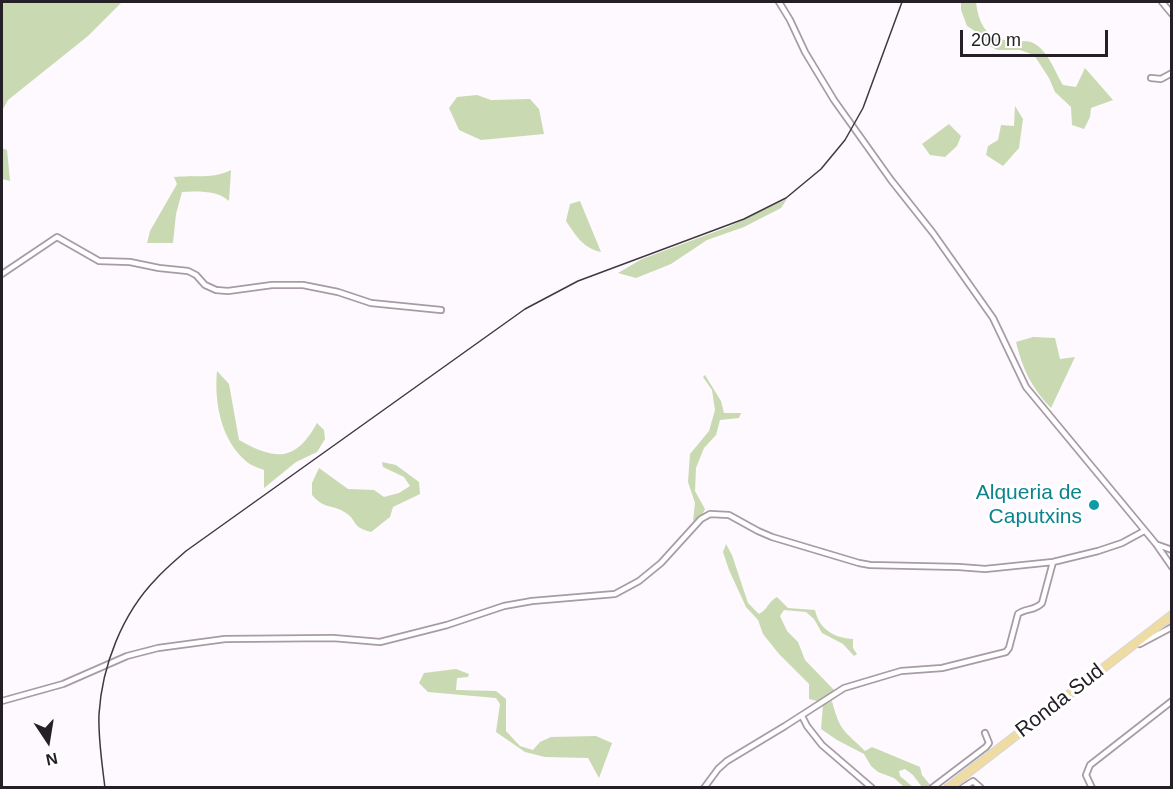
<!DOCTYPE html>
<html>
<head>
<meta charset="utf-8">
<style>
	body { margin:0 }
	#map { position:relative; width:1173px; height:789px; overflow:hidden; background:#fef9fe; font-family:Helvetica,sans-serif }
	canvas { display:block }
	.frame { position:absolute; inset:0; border:3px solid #252025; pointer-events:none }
	.north { position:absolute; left:18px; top:711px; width:60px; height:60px; -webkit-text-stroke:4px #fff; paint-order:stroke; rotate:168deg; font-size:16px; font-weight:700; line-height:24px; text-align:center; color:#252025 }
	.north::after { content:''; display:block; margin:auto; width:21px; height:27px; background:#252025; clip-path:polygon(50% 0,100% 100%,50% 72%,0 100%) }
	.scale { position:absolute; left:960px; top:30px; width:148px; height:27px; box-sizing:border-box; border:3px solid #252025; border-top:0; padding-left:8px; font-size:18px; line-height:21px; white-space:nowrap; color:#252025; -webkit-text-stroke:4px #fff; paint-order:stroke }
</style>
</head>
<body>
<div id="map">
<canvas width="1173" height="789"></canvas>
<div class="frame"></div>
<div class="north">N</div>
<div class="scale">200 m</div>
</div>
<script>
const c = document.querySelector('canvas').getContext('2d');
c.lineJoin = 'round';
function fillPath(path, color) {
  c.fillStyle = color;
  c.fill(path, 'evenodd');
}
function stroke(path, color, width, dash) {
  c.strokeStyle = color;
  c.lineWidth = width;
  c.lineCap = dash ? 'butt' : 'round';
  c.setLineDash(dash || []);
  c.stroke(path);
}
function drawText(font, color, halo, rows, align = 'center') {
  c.font = font + ' Helvetica,sans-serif';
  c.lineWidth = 6;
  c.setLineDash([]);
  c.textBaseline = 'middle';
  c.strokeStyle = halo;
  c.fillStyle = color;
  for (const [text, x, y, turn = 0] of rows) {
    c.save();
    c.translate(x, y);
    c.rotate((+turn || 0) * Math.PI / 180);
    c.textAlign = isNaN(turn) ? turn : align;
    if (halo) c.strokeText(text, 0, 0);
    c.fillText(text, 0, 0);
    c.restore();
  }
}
fillPath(new Path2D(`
	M2 2H122L88 36 8 100 2 111Z
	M961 2H976C979 26 987 40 1014 41 1019 42 1028 40 1033 43 1048 50 1055 72 1063 85L1076 87 1085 68 1113 100 1091 108 1090 117 1084 129 1072 125 1071 107 1055 92 1049 78 1034 55 1020 50H997L988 45 981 35 967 26 961 10Z
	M477 95 491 100 530 99 539 109 544 134 481 140 459 130 449 108 457 97Z
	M1015 106 1023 119 1019 148 1003 166 986 155 988 146 998 140 1001 125 1014 126Z
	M949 124 961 136 957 146 945 157 930 155 922 144Z
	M2 148 7 150 10 181 2 179Z
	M231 170 229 201C218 190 196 191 182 192L176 214 173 243H147L150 231 177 184 174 177C193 175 215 179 231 170Z
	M787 199 781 208 744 227 707 240 671 264 636 278 618 273 642 259 728 227Z
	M580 201 601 252C583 248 576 236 566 221L570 204Z
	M1033 337 1055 338 1060 359 1075 357 1051 408C1032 389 1022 368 1016 342Z
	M217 371 229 384 239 440C275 460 295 463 317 423L324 430 325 439 317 452 296 462 264 488V470C259 468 252 466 247 462 221 441 214 402 217 371Z
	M705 375 721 401 724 413H741L739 418 720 420 716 435 704 448 696 468 695 491 705 509 702 515 693 521 695 503 688 482 690 454 709 431 715 410 712 390 703 377Z
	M382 462 396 465 419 482 420 494 393 507 390 517 371 532C351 527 358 521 346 513 333 504 325 510 312 495V483L319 468 348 489 374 490 384 497 399 493 410 486 404 477 383 467Z
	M726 544 732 555 748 603 759 614C767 610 769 601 777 597L788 608 815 610C819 629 834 638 853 639V648L857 654 854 656 843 644 822 633 814 619 806 612 784 610 780 616 787 631 798 642 805 660 835 691 821 702 809 699V684L779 654 763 634 758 620 746 607 729 570 723 552Z
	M456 669 469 674 468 677 457 678 456 690 496 691 506 699V731L520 746 533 750 540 742 551 737 596 736 612 743 599 778 588 758 545 757 525 752 496 732 500 704 496 698 428 692 419 683 424 673Z
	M832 701C840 732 844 730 865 751L872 747 920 767 922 775 931 786 922 787 913 775 905 769 899 771 900 776 913 787H904L894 778 878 772 871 766 864 754 837 740 821 729 823 705Z`), '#c9d9b1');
const street = new Path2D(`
	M779 2 790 20 805 52 834 100 891 180 933 233 993 318 1026 387 1156 544 1172 567
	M1162 2 1172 14
	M1151 78 1161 79 1172 73
	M2 274 57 237 99 261 130 262 159 268 188 271 196 275 205 285 216 290 228 291 272 285H303L338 292 371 303 441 310
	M1158 545 1172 550
	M1140 644 1172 627
	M2 701 63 684 127 656 158 648 225 639 333 638 380 642 447 625 504 606 532 601 615 594 639 581 661 563 701 519 710 514 729 515 758 531 772 537 859 563 870 565 959 567 985 569 1053 562 1098 551 1122 543 1144 531
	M802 716 807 726 822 745 872 788
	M704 788 718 769 727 761 785 726 844 688 901 671 942 668 1006 652 1009 648 1018 614C1025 608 1035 611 1042 603L1053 562
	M932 788 986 747 989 743 985 733
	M962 788 973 781 981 788
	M1092 788 1086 775 1090 765 1172 701`);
const primary = new Path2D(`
	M948 788 1172 615`);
stroke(street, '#a79ba6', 8);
stroke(primary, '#d8d7d8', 10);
stroke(street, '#fff', 4.5);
stroke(primary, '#efdca3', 8);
stroke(new Path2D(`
	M105 788C102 763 98 738 99 714 102 666 122 614 156 579 165 569 176 560 186 551L525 309 578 281 744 219 786 198 821 169 845 140 863 108 902 2`), '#3e393e', 1.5);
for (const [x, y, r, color] of [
	[1094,505,6,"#0f9aa8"]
]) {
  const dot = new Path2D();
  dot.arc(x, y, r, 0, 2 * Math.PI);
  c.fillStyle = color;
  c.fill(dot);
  stroke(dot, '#fff', 2);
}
drawText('21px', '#0d838f', '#fff', [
	["Alqueria de",1082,493],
	["Caputxins",1082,517]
], 'right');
drawText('21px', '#252025', '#fff', [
	["Ronda Sud",1060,701,-38]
]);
</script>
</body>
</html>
